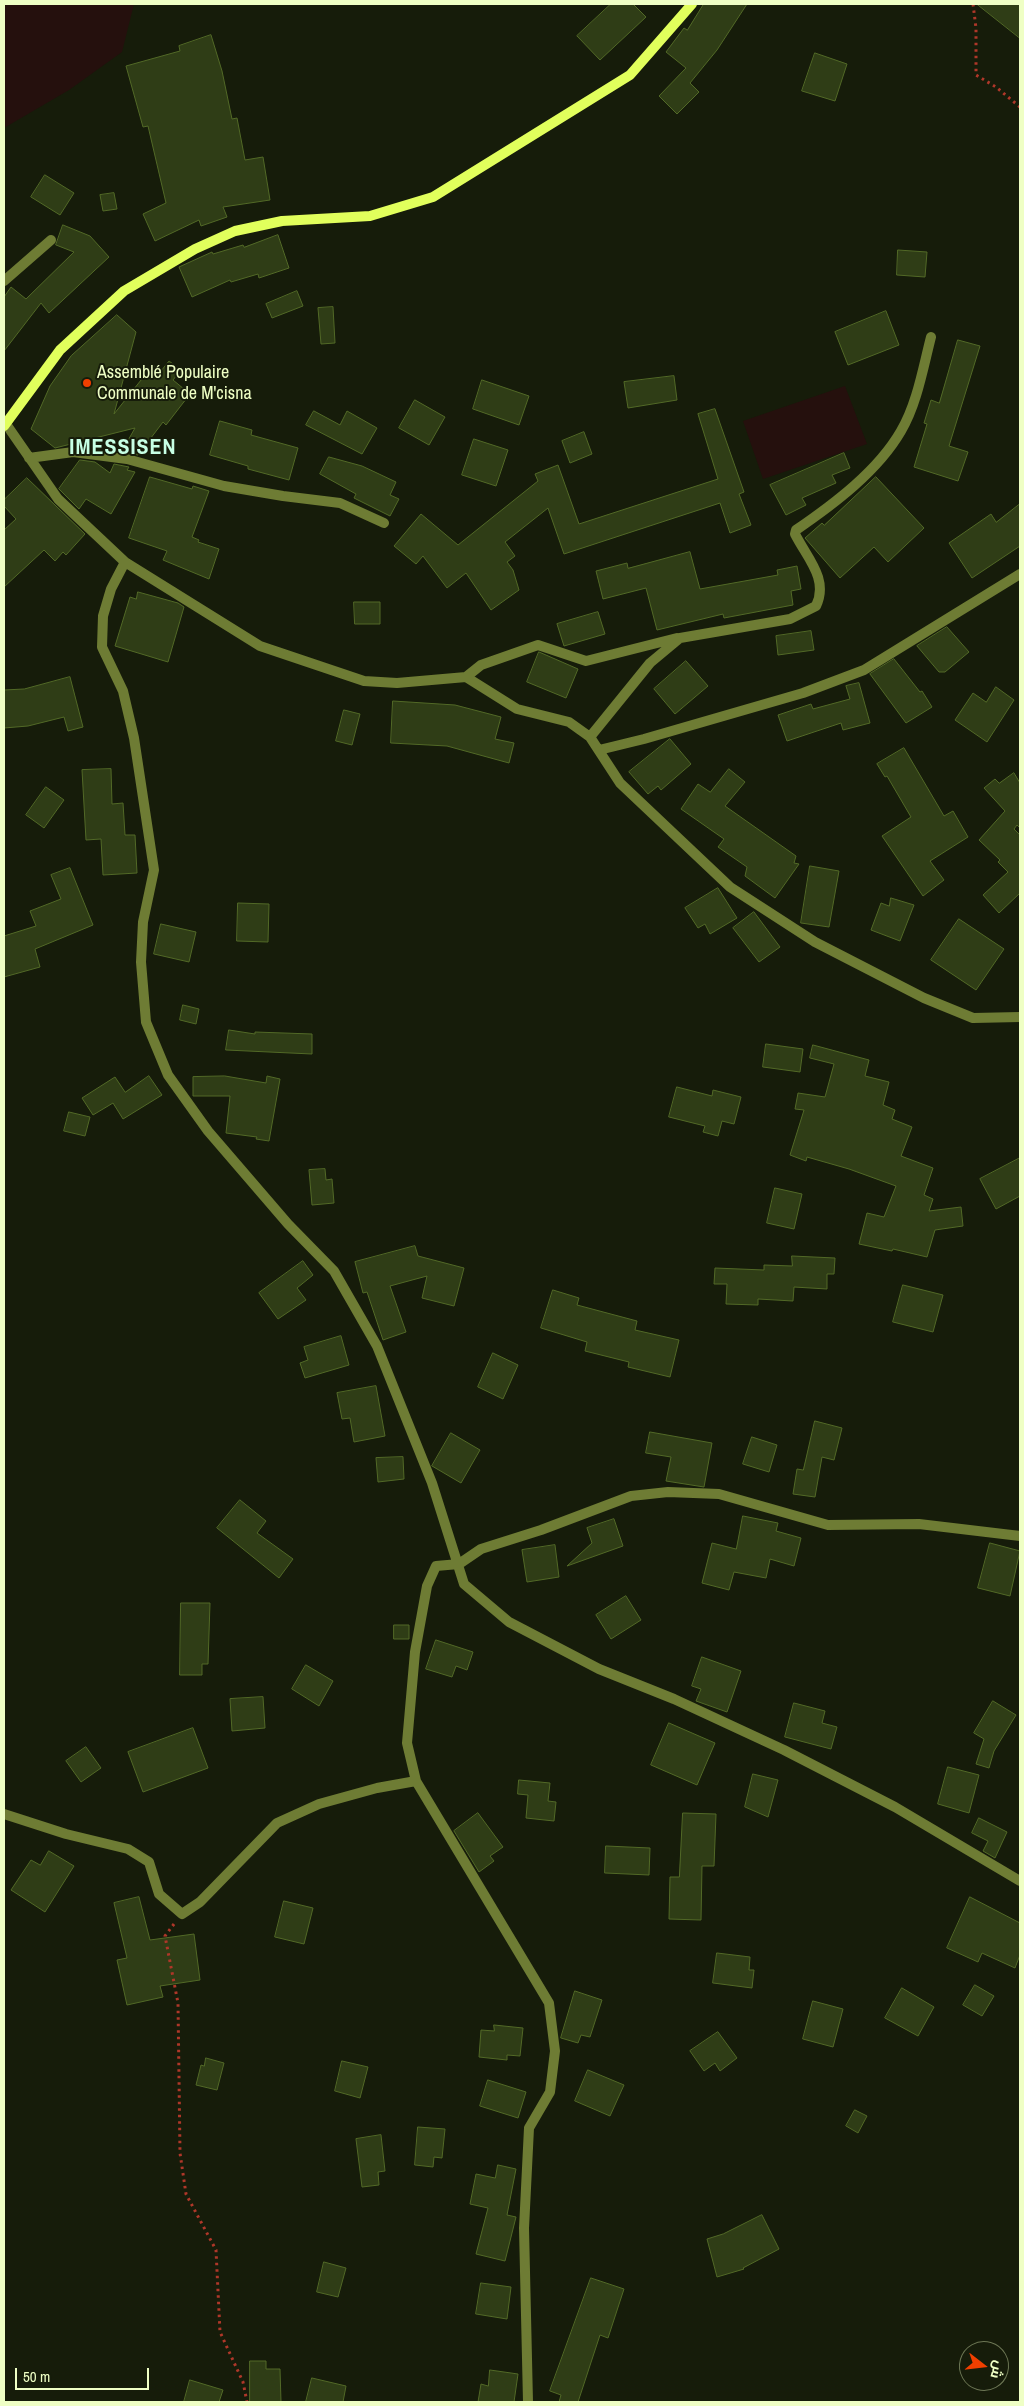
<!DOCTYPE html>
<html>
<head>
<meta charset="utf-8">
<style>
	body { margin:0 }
	#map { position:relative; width:1024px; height:2406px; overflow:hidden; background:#161c0a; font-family:"Archivo Narrow",Cairo,sans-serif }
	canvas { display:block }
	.frame { position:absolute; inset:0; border:5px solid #efffc5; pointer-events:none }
	.north { position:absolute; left:959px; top:2341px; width:50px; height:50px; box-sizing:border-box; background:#161c0a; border:1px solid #6d7755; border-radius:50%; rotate:106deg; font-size:14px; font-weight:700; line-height:20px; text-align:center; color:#efffc5 }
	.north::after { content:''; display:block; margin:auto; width:18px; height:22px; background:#f03f00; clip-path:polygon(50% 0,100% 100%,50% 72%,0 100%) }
	.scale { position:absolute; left:15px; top:2368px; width:134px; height:22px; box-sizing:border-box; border:2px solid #efffc5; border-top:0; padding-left:6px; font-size:15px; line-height:18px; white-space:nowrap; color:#efffc5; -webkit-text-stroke:4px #161c0a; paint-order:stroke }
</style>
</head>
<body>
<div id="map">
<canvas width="1024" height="2406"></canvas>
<div class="frame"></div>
<div class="north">ش</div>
<div class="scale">50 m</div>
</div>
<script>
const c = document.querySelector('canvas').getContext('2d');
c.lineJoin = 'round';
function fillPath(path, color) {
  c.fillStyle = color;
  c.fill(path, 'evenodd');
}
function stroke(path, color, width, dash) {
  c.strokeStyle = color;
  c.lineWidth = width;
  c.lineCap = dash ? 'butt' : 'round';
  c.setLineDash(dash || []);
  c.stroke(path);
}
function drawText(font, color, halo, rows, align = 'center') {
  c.font = font + ' "Archivo Narrow",sans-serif';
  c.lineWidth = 4;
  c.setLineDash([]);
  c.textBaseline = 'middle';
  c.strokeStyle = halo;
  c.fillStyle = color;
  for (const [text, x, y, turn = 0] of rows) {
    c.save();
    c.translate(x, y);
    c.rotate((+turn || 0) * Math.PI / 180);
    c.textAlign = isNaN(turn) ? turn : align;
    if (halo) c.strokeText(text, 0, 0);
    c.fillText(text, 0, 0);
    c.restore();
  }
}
fillPath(new Path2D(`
	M4 4H134L122 52 69 90 4 128Z
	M845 386 867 444 763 479 743 421Z`), '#25100d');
const building = new Path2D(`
	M611 4H633L646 17 600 60 577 36Z
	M704 4H747L717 50 690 83 699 92 677 114 659 96 686 68 666 52 684 28 687 30Z
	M977 4H1020V38Z
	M211 35 222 71 232 119 237 118 245 160 263 157 270 200 223 207 227 217 201 226 199 220 155 241 143 214 166 203 148 126 143 127 126 66 180 51 179 46Z
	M815 53 847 64 835 101 802 91Z
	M45 175 74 193 60 215 31 197Z
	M114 193 117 209 103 211 100 195Z
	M63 225 90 236 109 257 49 313 41 303 4 351V297L11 287 26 299 74 252 56 245Z
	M278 235 289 268 259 278 258 274 231 282 230 280 192 297 179 267 212 252 213 254 243 245 244 247Z
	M898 250 927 252 925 277 897 275Z
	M297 291 303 306 272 318 266 304Z
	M333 307 335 343 321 344 318 308Z
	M886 311 899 345 848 365 835 332Z
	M117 315 136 332 114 414 153 365 161 371 169 361 181 370 173 380 190 394 166 425 163 422 138 455 122 451 135 428 55 448 31 429 50 386 71 356Z
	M958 340 980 346 949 446 968 452 958 481 914 467 927 424 924 423 931 400 939 403Z
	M674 376 677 400 628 408 624 382Z
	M482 380 529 396 519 425 473 409Z
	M415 400 445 417 429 445 399 428Z
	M715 409 744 492 739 494 751 525 730 533 720 503 564 554 548 508 505 542 515 556 507 562 513 570 519 590 491 610 466 573 447 588 423 556 416 564 394 546 421 514 458 545 538 481 535 474 558 465 579 524 718 479 698 414Z
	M314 411 340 425 347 411 377 428 362 454 306 425Z
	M220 421 252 430 251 435 298 448 289 480 248 469V466L210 455Z
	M584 432 592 454 570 463 562 441Z
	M474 439 508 450 496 486 462 475Z
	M844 453 850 468 832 475 836 483 802 498 806 505 786 515 770 485Z
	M329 457 362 466 396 482 390 495 399 499 390 516 354 498 356 494 320 474Z
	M80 460 95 462 110 473 114 464 129 467 127 470 135 472 111 514 86 499 79 509 59 489Z
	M150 477 192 489 193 486 209 491 192 537 199 540 198 542 219 549 209 579 163 560 167 551 129 538Z
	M876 477 924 528 888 562 874 547 840 578 805 538 822 523 824 525Z
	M27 478 85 534 66 555 63 552 55 561 44 550 4 587V530L16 519 4 506V500Z
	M1020 504V546L972 578 949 543 991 514 996 522Z
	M690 552 700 589 778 575 777 570 797 566 801 589 791 591 793 605 724 618 723 614 657 630 646 588 603 599 596 571 627 563 628 568Z
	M138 592 178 603 184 607 168 662 115 646 130 597 136 599Z
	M354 602H380V624H355Z
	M598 612 605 634 564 646 557 624Z
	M947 627 969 652 945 672H939L917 646Z
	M811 631 814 650 778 655 776 636Z
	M539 652 578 669 566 698 527 682Z
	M894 659 920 692 922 691 932 707 906 723 870 674Z
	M686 661 708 686 675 714 654 689Z
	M70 677 83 727 68 731 64 717 28 726 4 728V690L24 689Z
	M859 683 870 723 843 730 841 723 787 741 778 715 811 704 813 709 850 699 846 686Z
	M996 687 1014 700 987 742 955 720 973 693 986 702Z
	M393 701 455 705 501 717 495 739 514 743 509 763 447 746 391 743Z
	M344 710 360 714 352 745 336 741Z
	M670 739 691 764 661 790 658 786 648 794 629 772Z
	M904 748 944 816 953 811 968 837 930 861 944 880 923 896 882 836 911 817 887 776 885 777 877 764Z
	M111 769 112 804 123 803 125 835H135L137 873 103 875 101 839 86 840 82 770Z
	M729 769 745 782 725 806 796 856 794 863 799 864 775 898 745 876 747 867 718 847 724 839 681 809 698 784 710 792Z
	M1014 773 1020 783V828L1017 825 1014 829 1020 835V893L999 913 983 895 1008 872 998 862 1000 860 979 840 1005 811 984 788 995 779 999 783Z
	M46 787 64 800 44 828 26 815Z
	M810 866 839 871 829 927 801 923Z
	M70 868 93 925 35 949 40 967 4 977V936L36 926 30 911 61 899 51 875Z
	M718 888 737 918 710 934 705 924 698 928 685 908Z
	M891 898 914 905 900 941 871 930 881 903 889 906Z
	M238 903 269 904 268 942 237 941Z
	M754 912 780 947 759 962 733 928Z
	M959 919 1004 949 976 990 931 960Z
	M161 924 196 932 189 962 154 954Z
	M183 1005 199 1009 196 1024 180 1020Z
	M229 1030 255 1034V1032L312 1034V1054L226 1050Z
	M766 1044 803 1049 800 1072 763 1067Z
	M813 1045 869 1060 865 1076 889 1082 883 1105 895 1110 892 1119 912 1127 901 1156 933 1168 924 1195 933 1199 929 1211 961 1207 963 1226 935 1230 927 1257 893 1249 892 1251 859 1244 867 1213 884 1217 896 1186 849 1169 807 1157 806 1161 790 1155 804 1110 795 1109 798 1093 825 1097 834 1064 810 1058Z
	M149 1076 162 1095 123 1119 113 1103 93 1115 82 1098 115 1077 125 1092Z
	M225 1076 266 1083 267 1076 280 1079 269 1141 256 1139 257 1137 226 1133 230 1096H193V1077Z
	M677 1087 712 1096 713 1090 741 1097 734 1124 722 1121 718 1136 703 1132 705 1126 669 1117Z
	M69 1112 90 1117 85 1136 64 1131Z
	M1020 1158V1196L996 1209 980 1179Z
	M325 1169 326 1180 332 1179 334 1203 312 1205 309 1170Z
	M775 1188 802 1194 794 1229 767 1223Z
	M415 1246 418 1256 464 1268 454 1306 422 1298 427 1276 390 1286 406 1332 383 1340 367 1292 363 1293 355 1262Z
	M792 1256 835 1258 834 1274H827V1289L794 1287 793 1301 758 1299V1305L726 1304 727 1284H714L715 1268 764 1270V1265L792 1266Z
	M303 1261 313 1275 297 1288 306 1300 278 1319 259 1293Z
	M903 1285 943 1295 933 1332 893 1322Z
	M553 1290 579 1298 577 1305 637 1321 635 1330 679 1340 670 1377 628 1367 629 1362 585 1351 587 1342 541 1328Z
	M341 1336 349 1365 305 1378 300 1363 308 1360 304 1347Z
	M493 1353 518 1365 503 1399 478 1387Z
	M376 1386 385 1436 354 1442 350 1418 342 1419 337 1393Z
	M815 1421 842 1428 834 1460 822 1457 815 1497 793 1494 797 1469 803 1470Z
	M650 1432 712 1443 704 1487 666 1481 671 1457 646 1453Z
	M451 1433 480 1450 461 1483 432 1466Z
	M752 1437 777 1445 769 1472 743 1464Z
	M403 1457 404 1479 378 1482 376 1458Z
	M240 1500 266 1521 257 1533 293 1559 279 1578 217 1528Z
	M743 1516 778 1523 776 1531 801 1538 794 1566 770 1559 766 1578 734 1572 729 1590 702 1583 712 1543 736 1549Z
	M614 1519 623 1546 567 1566 592 1543 587 1528Z
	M990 1543 1020 1551 1010 1596 978 1588Z
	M555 1545 559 1577 527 1582 522 1550Z
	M626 1596 641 1620 611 1639 596 1615Z
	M181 1603H210L208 1664H202V1675H180Z
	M394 1625H409V1639H394Z
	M436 1640 473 1652 467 1670 456 1666 452 1677 426 1669Z
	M702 1657 741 1671 727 1712 696 1701 701 1689 692 1686Z
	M306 1665 333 1681 319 1706 292 1689Z
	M263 1697 265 1728 232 1731 230 1699Z
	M993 1701 1016 1715 994 1751 989 1768 976 1764 984 1739 974 1733Z
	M794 1703 825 1711 822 1723 837 1727 831 1749 785 1737Z
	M669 1723 715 1743 697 1785 651 1765Z
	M193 1728 208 1768 143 1792 128 1752Z
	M86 1747 101 1768 81 1782 66 1761Z
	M948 1767 979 1775 969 1813 938 1804Z
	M753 1774 778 1780 768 1817 745 1807Z
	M519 1780 550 1783 548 1801 556 1802 554 1821 526 1818 528 1795 518 1794Z
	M478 1813 503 1847 490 1856 494 1861 479 1872 454 1831Z
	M683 1813 716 1814 714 1866H702L701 1920 669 1919 670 1877H679Z
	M979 1818 1007 1832 995 1858 983 1851 988 1841 972 1833Z
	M606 1846 650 1848 649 1875 605 1873Z
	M49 1851 74 1866 45 1912 11 1890 31 1860 40 1865Z
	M139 1897 150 1940 194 1934 200 1980 160 1986 163 1997 127 2005 117 1960 127 1958 114 1903Z
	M970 1897 1020 1923V1955L1015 1968 982 1953 978 1962 947 1948Z
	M284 1901 313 1908 304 1944 275 1937Z
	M717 1953 750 1957 749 1970H754L752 1988 713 1983Z
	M975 1985 994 1996 982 2016 963 2005Z
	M902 1988 934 2007 918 2036 885 2018Z
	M575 1991 602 2000 590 2037 581 2035 578 2043 561 2038Z
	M813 2001 843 2009 833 2047 803 2039Z
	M494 2025 523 2028 520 2056 507 2055V2060L479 2057 481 2030 494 2031Z
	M718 2032 737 2058 720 2071 715 2063 704 2071 690 2051Z
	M206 2058 224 2063 217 2090 196 2085 201 2065 204 2066Z
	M342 2061 368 2067 360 2098 335 2091Z
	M588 2070 624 2085 610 2116 575 2101Z
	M488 2080 526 2092 518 2118 480 2106Z
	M855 2110 867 2116 858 2133 846 2126Z
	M418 2127 445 2129 442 2158 434 2157 433 2167 415 2165Z
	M381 2135 385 2171 378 2172 379 2185 362 2187 356 2139Z
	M498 2165 516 2169 507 2215 516 2217 505 2261 476 2254 488 2208 470 2204 476 2174 495 2178Z
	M762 2215 779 2249 743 2268 744 2269 717 2277 707 2239 723 2234Z
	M324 2262 346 2268 338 2297 317 2292Z
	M591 2278 624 2289 608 2338 600 2335 578 2402H559L561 2395 550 2391Z
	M481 2283 511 2287 507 2319 476 2314Z
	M250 2361H266V2369H280L281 2402H250Z
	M490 2370 518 2374 514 2402H478L481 2384 488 2386Z
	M312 2378 346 2386 343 2402H306Z
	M190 2380 223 2390 219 2402H184Z`);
fillPath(building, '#2f3d16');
stroke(building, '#526927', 1);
stroke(new Path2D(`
	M973 4 976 28V75L996 87 1020 107
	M174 1924 165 1936 178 2003 180 2153 186 2194 216 2250 220 2332 243 2382 247 2402`), '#af3729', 3, [2.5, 4]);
stroke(new Path2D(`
	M4 281 51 240
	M4 421 58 499 125 562 260 646 364 681 397 683 466 677 517 709 569 722 590 737 620 783 730 887 815 942 924 998 973 1018 1020 1017
	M29 458 73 452 127 459 224 486 283 496 340 503 384 523
	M125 562 111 589 103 616 102 647 123 691 134 738 154 870 143 922 141 962 146 1022 168 1075 208 1131 288 1224 334 1271 377 1346 432 1483 464 1584 509 1622 599 1669 674 1699 784 1750 895 1807 1020 1881
	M466 677 481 665 538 645 586 661 677 638
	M590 737 650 663 680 638 790 619 816 606C829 579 807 558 795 534L796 530C834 504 878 471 901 431 917 404 923 368 931 337
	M599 750 644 739 803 693 864 670 1020 574
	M4 1814 66 1834 128 1849 149 1862 159 1894 182 1914 200 1902 277 1823 319 1804 377 1788 416 1781
	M528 2402 524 2228 529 2128 550 2092 555 2051 549 2003 416 1781 407 1743 415 1652 427 1586 436 1566 459 1564 481 1549 541 1530 631 1496 668 1492 719 1494 828 1525 919 1524 1020 1536`), '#6e7c34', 10);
stroke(new Path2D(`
	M4 426 60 350 124 291 195 249 235 231 282 221 370 216 433 197 630 75 692 4`), '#e1ff5c', 10);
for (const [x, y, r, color] of [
	[87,383,5,"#f03f00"]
]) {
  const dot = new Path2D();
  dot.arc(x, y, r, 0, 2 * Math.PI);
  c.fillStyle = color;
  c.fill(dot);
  stroke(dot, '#161c0a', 2);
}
drawText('18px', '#efffc5', '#161c0a', [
	["Assemblé Populaire",97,373],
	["Communale de M'cisna",97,394]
], 'left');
c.letterSpacing = '1px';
drawText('bold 22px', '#c7ffe4', '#161c0a', [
	["IMESSISEN",123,448]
]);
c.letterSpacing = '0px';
</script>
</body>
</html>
